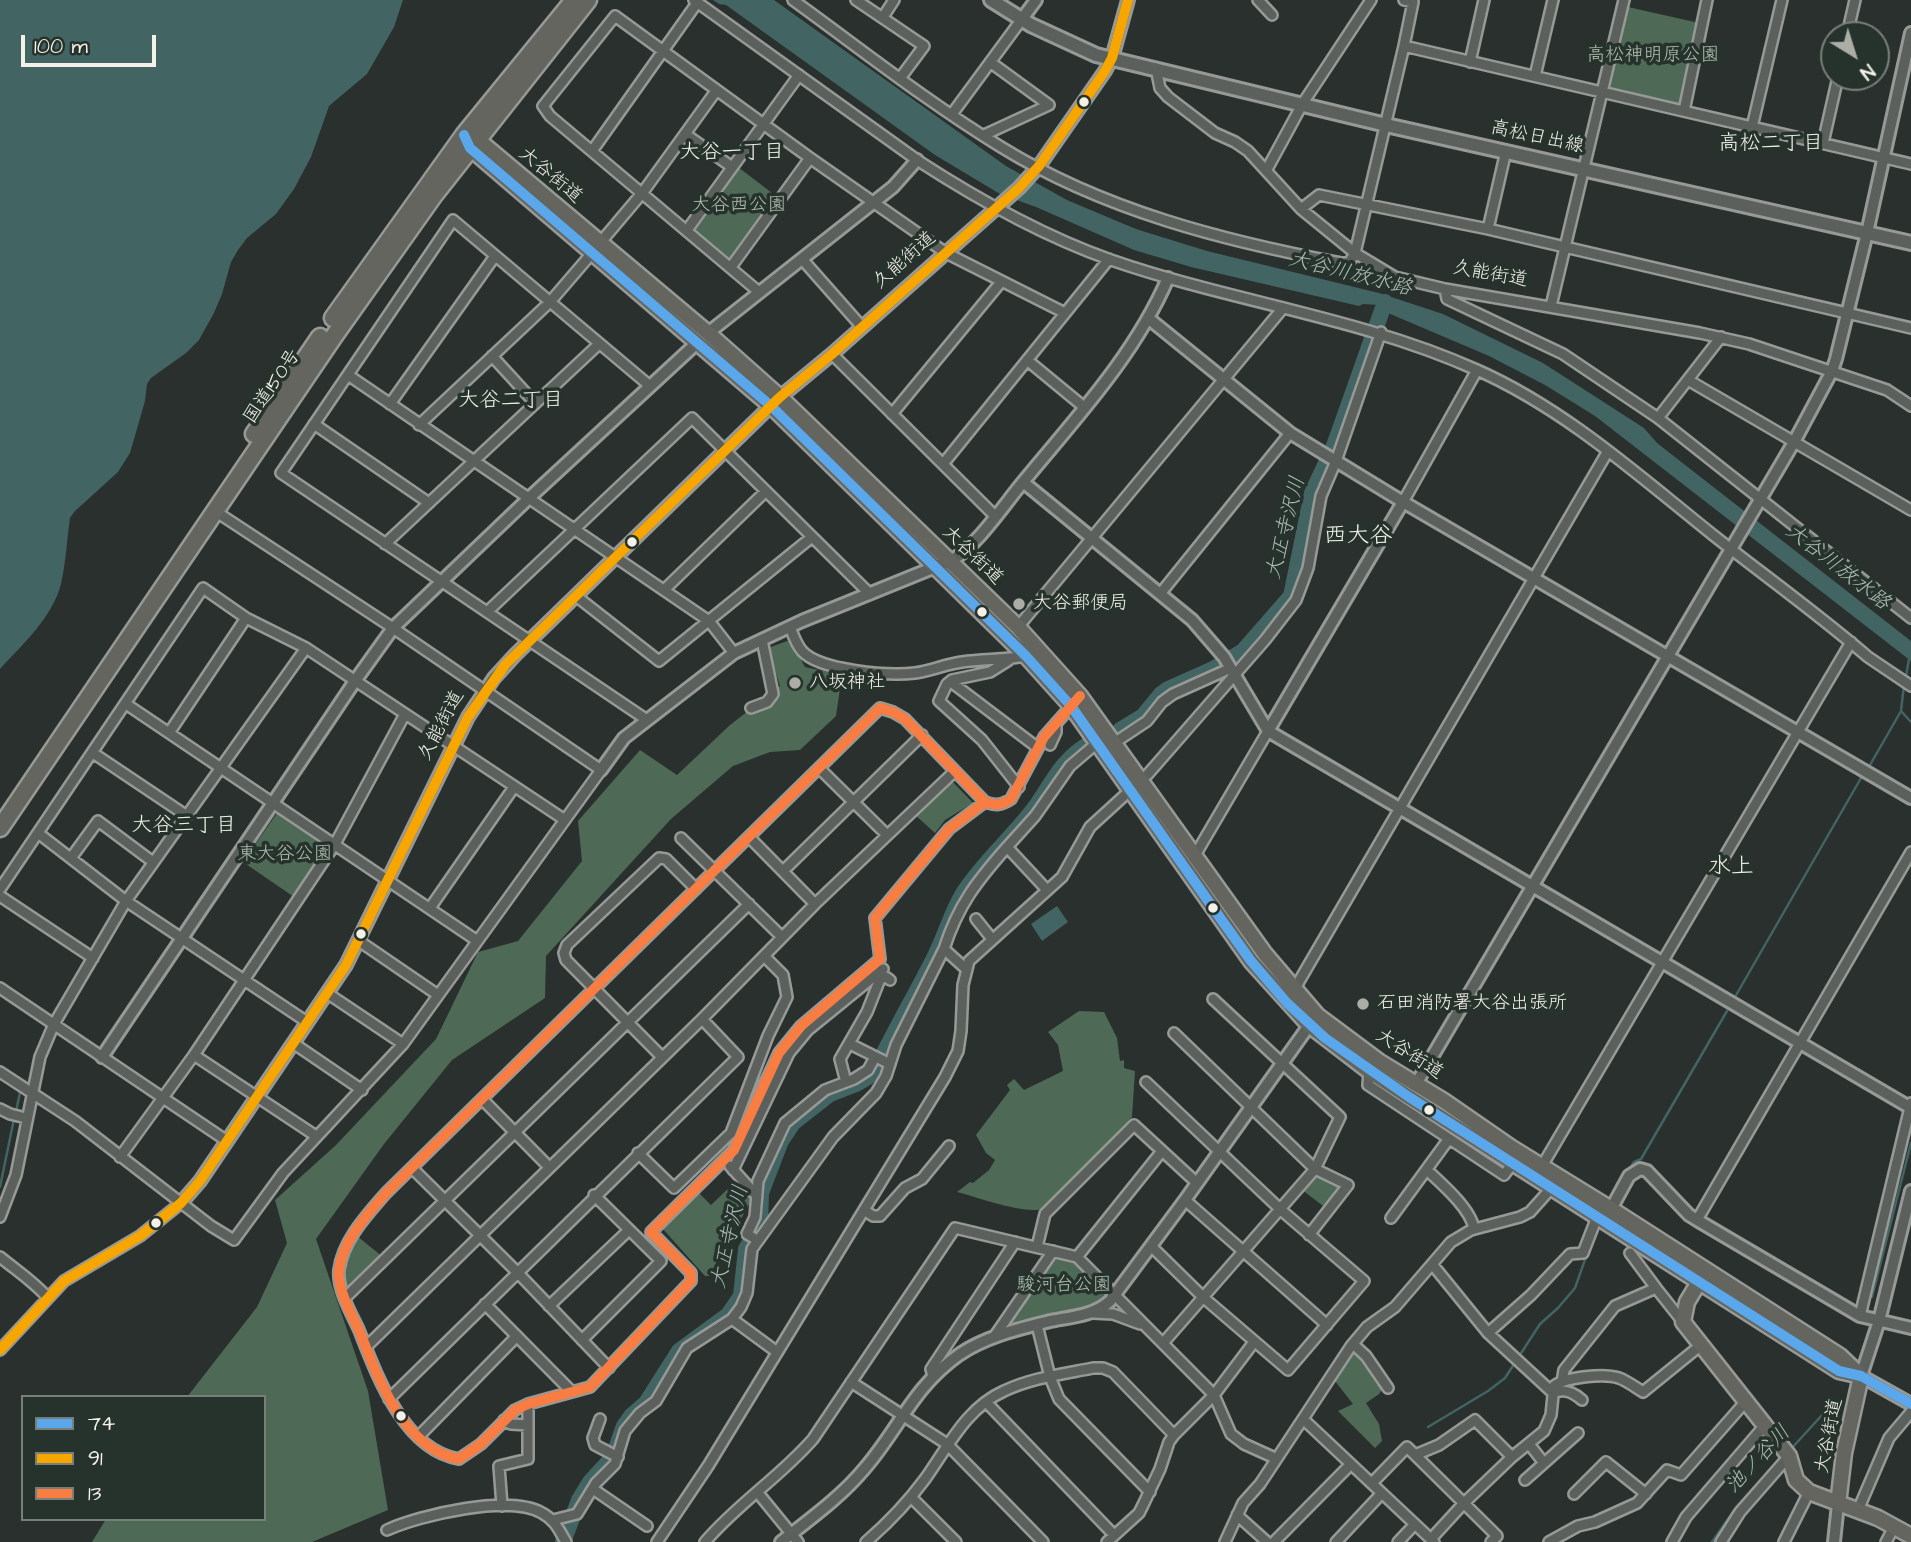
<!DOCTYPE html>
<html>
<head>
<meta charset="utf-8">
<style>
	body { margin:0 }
	#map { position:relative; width:1911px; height:1542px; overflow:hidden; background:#29302d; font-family:"Architects Daughter",sans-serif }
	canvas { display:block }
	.legend { position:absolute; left:21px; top:1395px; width:245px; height:126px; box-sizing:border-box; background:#26332d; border:2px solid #787f78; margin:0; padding:9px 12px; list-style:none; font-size:21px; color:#f4f1e8 }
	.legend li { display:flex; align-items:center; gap:14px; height:35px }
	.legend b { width:35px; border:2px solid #787f78 }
	.north { position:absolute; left:1820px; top:21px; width:70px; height:70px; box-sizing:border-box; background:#26332d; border:2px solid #787f78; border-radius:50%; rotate:142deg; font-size:19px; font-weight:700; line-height:28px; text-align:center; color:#f4f1e8 }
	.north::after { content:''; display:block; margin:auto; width:24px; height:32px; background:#adada7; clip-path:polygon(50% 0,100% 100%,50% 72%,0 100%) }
	.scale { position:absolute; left:21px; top:35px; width:135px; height:32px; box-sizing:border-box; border:4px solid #f4f1e8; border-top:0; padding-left:9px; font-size:21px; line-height:24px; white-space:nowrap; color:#f4f1e8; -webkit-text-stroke:5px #26332d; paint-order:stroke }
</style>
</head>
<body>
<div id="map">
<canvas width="1911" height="1542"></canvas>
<ul class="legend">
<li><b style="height:9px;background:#5aa8eb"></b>74</li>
<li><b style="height:9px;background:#f7a600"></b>91</li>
<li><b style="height:9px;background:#f77d43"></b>13</li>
</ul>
<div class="north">N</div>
<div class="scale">100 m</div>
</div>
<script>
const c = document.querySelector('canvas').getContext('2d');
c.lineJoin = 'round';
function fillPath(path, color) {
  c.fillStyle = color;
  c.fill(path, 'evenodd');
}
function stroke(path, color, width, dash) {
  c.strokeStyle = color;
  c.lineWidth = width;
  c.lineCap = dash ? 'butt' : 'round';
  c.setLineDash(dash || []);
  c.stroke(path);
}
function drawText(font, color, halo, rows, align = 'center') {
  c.font = font + ' "Architects Daughter","Klee One",sans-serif';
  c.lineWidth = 7;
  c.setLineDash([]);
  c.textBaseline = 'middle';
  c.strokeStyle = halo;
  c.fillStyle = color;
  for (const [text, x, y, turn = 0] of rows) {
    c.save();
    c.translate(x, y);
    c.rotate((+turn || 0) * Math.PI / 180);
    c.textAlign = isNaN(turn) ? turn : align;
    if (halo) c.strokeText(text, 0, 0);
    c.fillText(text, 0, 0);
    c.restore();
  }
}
fillPath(new Path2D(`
	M1628 7 1699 23 1679 106 1608 89Z
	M738 167 776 196 732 258H727L695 231 696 226Z
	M790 640 805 667 842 675 836 716 800 750 770 752 733 766 671 819 546 956 545 998 452 1060 384 1144 316 1239 368 1391 388 1510 312 1542H92L106 1519H264V1397H187L257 1307 287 1243 275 1200 336 1145 436 1039 478 952 518 941 582 861 578 821 640 750 677 775 730 725 780 686 768 648Z
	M951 780 973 803 945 820 935 833 914 814Z
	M277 813 326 844 327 848 294 897 243 862Z
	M1079 1011 1104 1012 1117 1038 1120 1061 1124 1060V1068L1135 1071 1132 1117 1044 1209C1022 1214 980 1198 957 1192L970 1182 973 1183 989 1170 995 1160 986 1153 976 1135 1010 1090 1007 1085 1014 1079 1024 1090 1063 1071 1058 1045 1048 1032Z
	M1314 1173 1342 1185 1327 1209 1301 1189Z
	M735 1182 752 1199 709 1276H705L662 1228 697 1191 711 1205Z
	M357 1236 383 1257 351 1289 346 1288C339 1270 347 1252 357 1236Z
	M1054 1255 1076 1259 1108 1292V1297L1103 1302 1091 1307 1010 1325 1009 1320Z
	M1352 1353 1363 1358 1384 1387 1379 1394 1366 1403 1379 1424 1382 1441 1375 1448 1338 1411 1353 1404 1335 1381Z`), '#4e6a56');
fillPath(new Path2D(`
	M0 0H403L394 27 367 74 329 106 311 157 294 189 276 214 247 238 238 250 231 262 222 294 214 313 199 340 186 353 151 378 147 384 145 401 130 453 118 472 74 512 70 518C67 539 66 562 61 584 52 618 23 644 0 669Z
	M713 0H774L1006 166 1067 200 1136 229 1207 251 1379 293 1443 314 1543 363 1644 428 1657 443 1911 641V661L1595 416 1545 385 1489 356 1388 313H1379L1378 305 1363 304 1359 306 1191 267 1134 250 1036 207 1000 194 935 155 726 5 719 4Z
	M1057 906 1068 922 1042 941 1031 924Z`), '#426462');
stroke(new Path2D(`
	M1906 676 1909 659
	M1901 711 1911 722
	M1870 765 1901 711 1904 685
	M1735 997 1861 778
	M16 1112 20 1092
	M1628 1171 1634 1162 1641 1159 1727 1011
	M0 1187 14 1119
	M1872 1297 1911 1143
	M1428 1427 1488 1391 1505 1378 1540 1324 1558 1308 1575 1288 1587 1254
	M1791 1449 1834 1402
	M1712 1542 1737 1506 1783 1456`), '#426462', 2.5);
stroke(new Path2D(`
	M1120 730 1143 716 1161 694 1168 689 1213 669 1243 651 1291 596 1312 493 1334 446 1385 302
	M563 1542 579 1500 590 1482 613 1457 624 1426 632 1415 646 1403 679 1351 728 1315 741 1296 746 1249 760 1226 761 1193 781 1141 793 1123 830 1094 856 1084 868 1077 878 1065C896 1028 917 992 935 956 946 934 951 913 964 892 984 861 1014 836 1036 806 1052 783 1062 760 1087 745`), '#426462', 16);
const minor = new Path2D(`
	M694 0 917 160C977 199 1043 236 1111 260 1232 302 1359 317 1477 370 1565 409 1638 475 1713 535 1765 576 1818 614 1868 657L1911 686
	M793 0C862 50 929 103 1001 147 1103 210 1224 241 1341 263H1349L1355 253 1404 46 1911 164
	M856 0 924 46 901 77
	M1258 0 1272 15
	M883 17 894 0
	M1847 35 1855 0
	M1404 46 1413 2 1404 0
	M1470 62 1484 0
	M1156 68 1160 88 1168 97 1215 133 1235 142 1248 151 1301 209 1355 253 1395 277 1445 289 1700 333 1749 344 1887 390 1911 406
	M1535 76 1553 0
	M1684 111 1707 0
	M952 114 1022 19
	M1752 127 1782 0
	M685 134 732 167
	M984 135 1049 105 990 62
	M1823 143 1838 77
	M592 151 697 3
	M1266 171 1303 103 1371 0
	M1301 209 1319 195 1488 229 1911 328
	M1488 229 1506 151
	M687 230 799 75
	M600 243 643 192 716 91
	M802 259 862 327
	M731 267 810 158
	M1445 289 1447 299 1563 354 1658 418
	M759 292 550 116 543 106 615 16 810 158 946 253 1065 313
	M1551 306 1624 0
	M1721 337 1658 418 1911 618
	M832 354 995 516
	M492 356 535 403
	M1027 360 1084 407
	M348 375 709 621 734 653
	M1688 380 1911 510
	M390 404 495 256
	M892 414 1001 282
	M314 424 429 503
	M419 425 550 302 593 252
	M943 464 1109 259
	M1403 502 1477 370
	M385 544 599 344
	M664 590 766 491
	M1160 594 1290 433
	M576 596 659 661 812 537
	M487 612 692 418 870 594
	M790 627C793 635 796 644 802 651 820 671 889 676 915 673 931 671 946 664 962 662 984 659 1005 660 1026 656
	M1018 627 1283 308
	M1009 660 990 672 952 680 947 684 939 701 982 740 1019 787
	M951 682 1038 748
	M126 704 476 940
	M751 708 767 702 773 694 762 640
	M647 720 281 473 453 220 650 386
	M169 733 246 618
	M1114 743 1147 721 1162 702 1173 694 1231 668
	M1050 745 1056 732V723
	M93 753 187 816
	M819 768 887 835
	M985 802 949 829 875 918 880 959 801 1026 779 1053 734 1150 651 1232 691 1273V1281L590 1387 528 1404 515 1410 481 1444 459 1459C404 1450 377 1376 359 1330 351 1313 337 1289 339 1270 343 1240 367 1215 386 1193L880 708 893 712 905 719 985 802C996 806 1002 805 1011 799L1044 737 1074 703
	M38 833 126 901 307 1022
	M749 837 815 904
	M681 838 782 937
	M1194 857 1268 731
	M71 858 98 821 153 862
	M783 871 922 735
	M0 889 203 588 246 618 306 648 565 820
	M1047 890 1007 847 1035 816 1070 766 1097 743
	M0 896 93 958
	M430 908 514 787
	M976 919 992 939
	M359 941 438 995
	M944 949C958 905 977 881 1007 847
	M0 988 227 1141
	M1294 990 1608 451
	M327 993 403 1044
	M1174 1033 1315 1169 1348 1185 1309 1235
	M293 1043 362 1090
	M850 1044 890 1064
	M194 1055 316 1136
	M662 1057 566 960 564 953 567 945 659 858 666 859 696 889
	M1369 1071 1368 1085 1504 1175 1513 1163
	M0 1072 75 1121 211 1226 234 1240 283 1173 403 1044 601 770 393 628 215 511
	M846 1082 840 1059 867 1012 880 979 886 977 890 980
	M1146 1082 1281 1210 1364 1281 1288 1370 1204 1298 1151 1246
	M482 1099 549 1167
	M0 1109 10 1114 26 1118
	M638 1153 674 1188 731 1133 768 1036 787 997 783 975 764 956
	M120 1157 194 1055 335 844 405 714
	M730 1166 756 1195
	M1542 1166 1851 642
	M412 1168 517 1272 609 1368
	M733 1170 789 1053 808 1030 883 969
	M1427 1170C1442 1184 1471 1209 1474 1229
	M1185 1200 1327 1325
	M864 1210 873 1216H880L905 1188 922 1179 949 1146
	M0 1217 16 1175 40 1057 54 1024 126 901 306 648
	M1391 1218 1448 1140
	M1697 1220 1911 852
	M757 1240 747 1234 755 1217 758 1181 785 1123 825 1090 854 1079 868 1070 875 1057
	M1037 1247 1045 1214 1134 1125 1197 1183
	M1630 1253 1656 1288
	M0 1257C17 1271 33 1281 47 1297
	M1077 1257 1162 1151
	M1432 1264 1488 1333 1553 1393C1564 1388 1573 1392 1582 1400
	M345 1298 749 904
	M485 1304 572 1392
	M549 1306 629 1230
	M1093 1313 1113 1314 1140 1324
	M1860 1316 1911 1103
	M732 1319 777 1352
	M1037 1325 1050 1377 1059 1399 1150 1492
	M1488 1333 1531 1295 1570 1254 1583 1253 1597 1217
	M994 1337 1053 1251
	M582 1340 661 1261 594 1195
	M1164 1342 1315 1169 1340 1117 1213 999
	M1353 1344 1366 1356 1388 1388
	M366 1347 702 1019 815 904 955 771
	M0 1350 64 1281 140 1236 181 1203
	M933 1376 931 1369 1015 1242
	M851 1382 947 1444 1043 1542
	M1562 1382 1564 1370 1615 1306 1656 1288 1683 1322
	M389 1399 738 1057 702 1019
	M986 1402 1114 1535
	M600 1419 593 1438 595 1445 618 1457
	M1303 1419 1434 1542
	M504 1420 511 1424 528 1425
	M418 1437 517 1336
	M1529 1444 1544 1463
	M1415 1455 1439 1445 1475 1420 1512 1457
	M1525 1480 1578 1433
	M1372 1483 1407 1447 1497 1536 1491 1542
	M593 1489 647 1526
	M758 1493 798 1542
	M1574 1494 1606 1462 1646 1494
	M911 1497 956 1542
	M502 1506 499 1466 528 1459V1404
	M1858 1510 1889 1438 1911 1412
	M1237 1515 1267 1542
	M553 1520 577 1514 596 1483 615 1464 625 1431 640 1413 656 1401 687 1348 732 1319 741 1307 747 1293 752 1249 833 1137 876 1093 886 1076 896 1045 944 949 965 968
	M387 1530C420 1515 509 1494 542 1513 555 1520 559 1530 566 1542
	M1431 1539 1464 1503 1512 1457 1544 1431 1551 1415 1554 1386C1566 1377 1604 1373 1619 1378 1627 1381 1635 1387 1643 1392L1701 1345
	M657 1542 708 1466 945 1077 958 1051 961 1031 963 985 969 961 1062 877 1090 827 1148 774 1265 640 1296 600 1308 568 1321 496 1336 461 1381 332
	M705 1542C737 1504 780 1477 813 1439L955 1228 1077 1257 1214 1395 1231 1434 1244 1444 1275 1458
	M866 1542C888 1523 908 1502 925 1479 948 1447 966 1408 1004 1391 1031 1378 1063 1374 1093 1368H1103L1113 1372 1174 1435
	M1107 1542 1139 1513 1143 1505 1160 1469 1169 1442 1174 1435 1214 1395 1254 1342
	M1225 1542 1243 1503 1260 1484 1351 1346 1367 1327 1395 1307 1451 1242 1471 1230 1520 1217 1530 1212 1555 1184
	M1274 1542 1351 1464
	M1336 1542 1382 1493
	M1398 1542 1415 1524
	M1549 1542 1578 1526 1595 1522 1637 1503 1667 1470 1681 1475 1747 1400
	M1672 1542 1686 1517 1766 1424
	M1721 1542 1740 1512 1789 1456
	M1784 1542 1809 1492
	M1886 1542 1894 1527`);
const tertiary = new Path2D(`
	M1022 19 1036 0
	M1148 318 1290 433 1403 502 1911 798
	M708 333 893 187 917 160
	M1023 482 1192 620 1224 657 1268 731 1911 1108
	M1268 731 1403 502
	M601 770 624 738 734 653 802 621 950 561C974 549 1002 508 1019 487 1073 421 1134 357 1168 278
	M102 1057 355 681 393 628 528 499 698 342
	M1416 1084 1794 442 1832 371 1836 359 1867 233 1911 33
	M1911 1191 1879 1321 1861 1376 1911 1404
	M181 1203 200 1181 346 965 468 717 494 678 515 655 780 397 832 354 1019 188 1039 166 1105 71 1112 58 1128 0
	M1611 1209 1629 1176 1640 1169 1647 1171 1689 1215 1697 1220 1860 1316 1911 1328
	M781 1542C810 1519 841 1497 865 1468 901 1426 912 1388 960 1354 987 1336 1019 1329 1050 1321 1070 1317 1094 1316 1110 1301L1185 1200 1313 1020
	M1834 1542 1838 1504`);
const secondary = new Path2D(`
	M991 0 1031 25 1096 55 1386 125 1911 243`);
const primary = new Path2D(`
	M469 137 477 139 708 333 780 397 1018 627 1080 696 1265 954 1317 1015 1380 1062 1444 1101 1512 1148 1611 1209 1840 1356 1860 1375
	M466 140 470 148 771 406 1026 656 1071 706 1251 961 1309 1025 1369 1071 1409 1097 1839 1371 1861 1376
	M1699 1282 1687 1302 1683 1322 1789 1456 1796 1480 1809 1492 1878 1518 1911 1536
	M1838 1504 1844 1453 1861 1376`);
const trunk = new Path2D(`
	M333 318 464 135 574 0
	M254 434 320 337
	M0 828 334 336 434 195 588 0`);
stroke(minor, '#969996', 14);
stroke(tertiary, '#969996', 16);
stroke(secondary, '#969996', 18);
stroke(primary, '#969996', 19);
stroke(trunk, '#969996', 21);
stroke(minor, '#5c605c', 9);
stroke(tertiary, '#5c605c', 10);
stroke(secondary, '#5c605c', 12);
stroke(primary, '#63655e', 14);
stroke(trunk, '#63655e', 16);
stroke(new Path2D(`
	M464 135 470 148 771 406 1026 656 1071 706 1223 922 1251 961 1287 1003 1325 1038 1409 1097 1839 1371 1861 1376 1911 1404`), '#5aa8eb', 10);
stroke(new Path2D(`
	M0 1350 64 1281 140 1236 181 1203 200 1181 346 965 468 717 505 665 780 397 832 354 1019 188 1039 166 1105 71 1112 58 1128 0`), '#f7a600', 10);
stroke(new Path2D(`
	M985 802 949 829 875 918 880 959 801 1026 779 1053 734 1150 651 1232 691 1273V1281L590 1387 528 1404 515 1410 481 1444 459 1459C404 1450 377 1376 359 1330 351 1313 337 1289 339 1270 343 1240 367 1215 386 1193L880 708 893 712 905 719 985 802C996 806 1002 805 1011 799L1044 737 1080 696`), '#f77d43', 10);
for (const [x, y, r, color] of [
	[1084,102,6,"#f4f1e8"],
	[632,542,6,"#f4f1e8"],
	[1019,604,7,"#adada7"],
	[982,612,6,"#f4f1e8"],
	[795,683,7,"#adada7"],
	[1213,908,6,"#f4f1e8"],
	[361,934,6,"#f4f1e8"],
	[1363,1004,7,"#adada7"],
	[1429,1110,6,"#f4f1e8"],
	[156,1223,6,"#f4f1e8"],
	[401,1416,6,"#f4f1e8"]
]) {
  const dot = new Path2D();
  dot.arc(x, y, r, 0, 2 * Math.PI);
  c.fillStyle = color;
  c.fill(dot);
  stroke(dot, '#26332d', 2.5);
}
drawText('19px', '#b4bfb0', '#26332d', [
	["高松神明原公園",1653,56],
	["大谷西公園",739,206],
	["東大谷公園",285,855],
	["駿河台公園",1064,1286]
]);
drawText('19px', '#f4f1e8', '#26332d', [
	["高松日出線",1537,138,12],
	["大谷街道",550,176,40],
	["久能街道",905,261,-41],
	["久能街道",1490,275,10],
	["国道150号",273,387,-56],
	["大谷街道",972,556,44],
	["久能街道",442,726,-62],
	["大谷街道",1409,1055,33],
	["大谷街道",1830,1436,-79]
]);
drawText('19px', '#f4f1e8', '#26332d', [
	["大谷郵便局",1033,604],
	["八坂神社",809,683],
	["石田消防署大谷出張所",1377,1004]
], 'left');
drawText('21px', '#f4f1e8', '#26332d', [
	["高松二丁目",1771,145],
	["大谷一丁目",732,154],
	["大谷二丁目",511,402],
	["大谷三丁目",184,827]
]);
drawText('italic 21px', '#aebbb4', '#26332d', [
	["大谷川放水路",1350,275,14],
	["大正寺沢川",1287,528,-76],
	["大谷川放水路",1837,568,38],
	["大正寺沢川",731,1237,-77],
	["池ノ谷川",1759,1460,-47]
]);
drawText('23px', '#f4f1e8', '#26332d', [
	["西大谷",1358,537],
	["水上",1731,868]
]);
</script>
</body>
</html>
